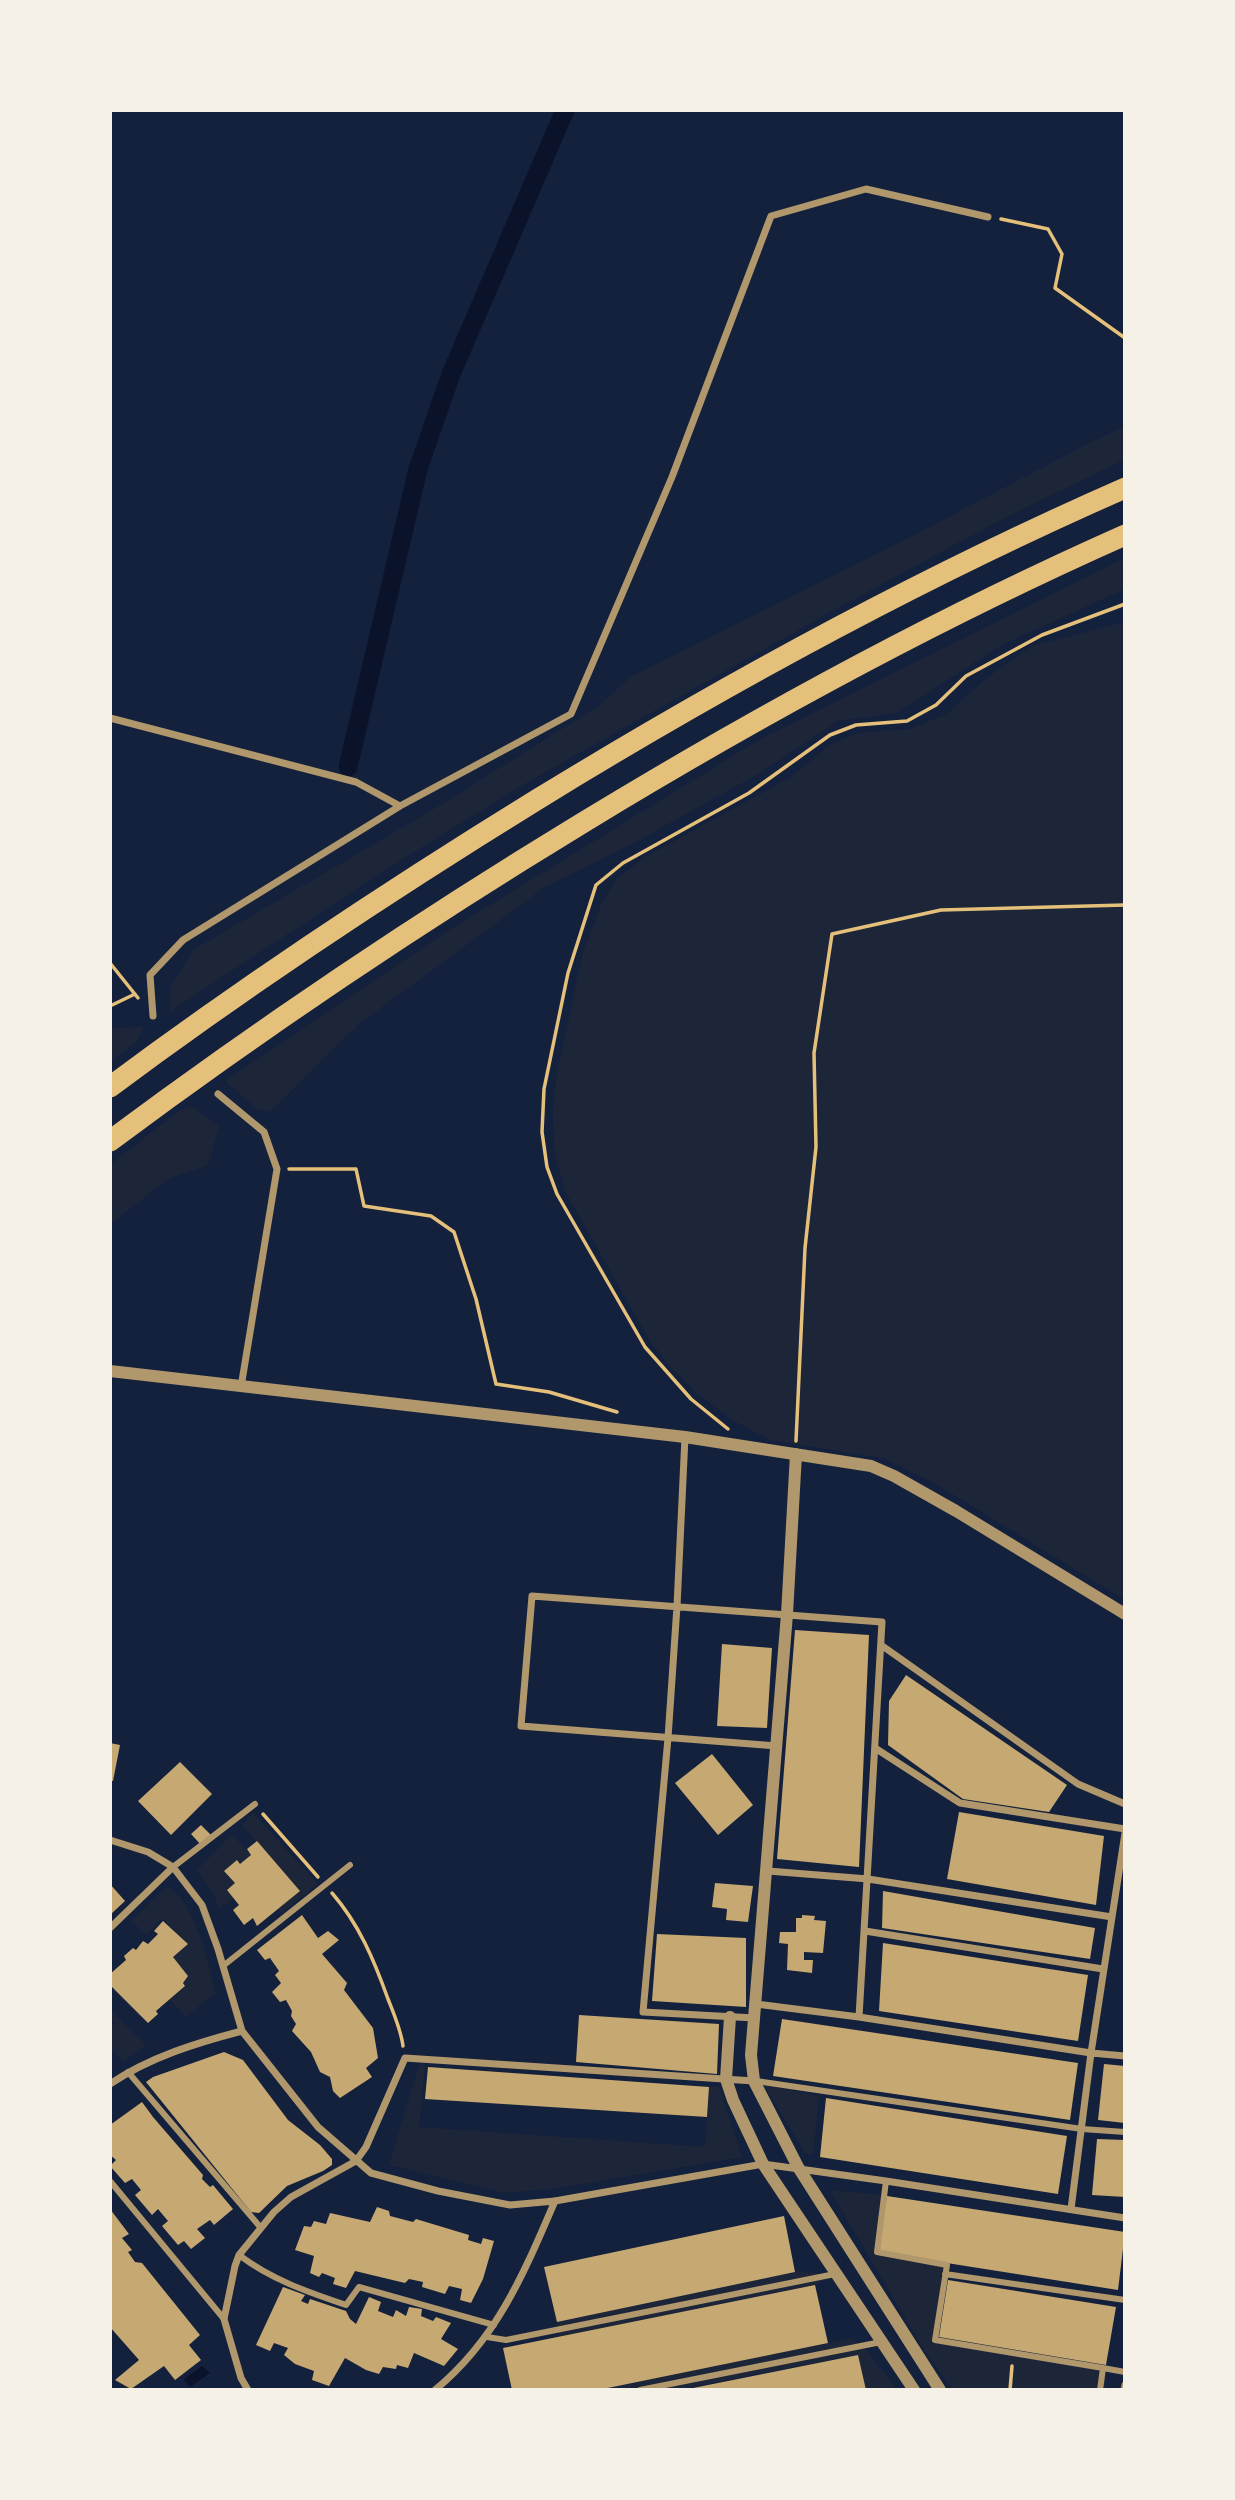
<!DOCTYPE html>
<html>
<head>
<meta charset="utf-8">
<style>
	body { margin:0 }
	#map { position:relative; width:1235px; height:2500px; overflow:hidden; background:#14213d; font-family:Karla,sans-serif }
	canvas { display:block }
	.frame { position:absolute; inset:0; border:112px solid #f6f1e7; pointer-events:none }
</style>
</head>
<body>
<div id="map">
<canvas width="1235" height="2500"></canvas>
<div class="frame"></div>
</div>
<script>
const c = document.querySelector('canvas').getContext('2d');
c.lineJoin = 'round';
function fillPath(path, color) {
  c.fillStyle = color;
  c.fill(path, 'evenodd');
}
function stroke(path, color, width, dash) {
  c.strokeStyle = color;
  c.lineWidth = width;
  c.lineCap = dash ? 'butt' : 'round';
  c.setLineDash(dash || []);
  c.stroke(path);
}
fillPath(new Path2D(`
	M1125 426V459L993 524 834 610 526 783 385 870 169 1012 171 985 193 950 439 806 597 707 631 677 901 542 1089 443Z
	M1125 558V589L1000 646 897 713 838 721 760 773 636 842 545 887 359 1024 270 1112 257 1109 225 1081 443 934 762 738Z
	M1125 622V1600L936 1484 883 1458 770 1440 734 1421 698 1394 670 1367 650 1341 565 1191 554 1147 553 1113 556 1078 583 952 602 902 617 879 643 858 791 777 831 744 857 733 910 729 947 714 984 680 1032 646Z
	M144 1027 136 1042 110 1062V1028Z
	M193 1107 219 1126 208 1165 170 1178 110 1224V1165L180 1110Z
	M253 1813 318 1884 282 1913 278 1909 300 1891 242 1825Z
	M232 1834 251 1855 240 1864 237 1861 225 1871 235 1883 234 1898 219 1909 213 1893 197 1870Z
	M166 1887C192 1893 211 1969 215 1993L186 2017 170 2000 185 1986 183 1983 188 1976 173 1957 187 1943 162 1918 147 1935 131 1921Z
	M110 2010 145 2044V2047L123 2061 110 2049V2028L114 2023 110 2019Z
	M419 2065H425L419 2127 705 2147 709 2087H719L742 2157 558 2188 505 2193 389 2165Z
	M764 2085 819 2096 813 2155 805 2153Z
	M830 2190 884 2195 947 2265 948 2280 939 2336 1106 2365 1105 2390H953L924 2350Z
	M795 2272 817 2273 823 2281 815 2285 559 2337 557 2322Z
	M852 2338 868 2352 897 2390H866L857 2355 676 2390H600Z`), '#1d2539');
fillPath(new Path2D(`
	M202 2366 210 2373 190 2387 184 2379Z`), '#0b132b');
stroke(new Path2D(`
	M348 767 418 469 451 374 565 110`), '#0b132b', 19);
fillPath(new Path2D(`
	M795 1630 869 1635 859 1867 777 1859Z
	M722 1644 772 1648 767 1728 717 1726Z
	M906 1675 1067 1785 1049 1812 963 1799 888 1745 889 1701Z
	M110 1743 120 1745 113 1781H110Z
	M712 1754 753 1805 718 1835 675 1783Z
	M180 1762 212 1794 171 1835 138 1801Z
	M959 1812 1104 1836 1096 1905 947 1879Z
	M201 1825 211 1835 201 1845 191 1834Z
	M257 1841 300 1891 257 1926 253 1918 244 1925 233 1910 239 1905 227 1890 235 1883 224 1871 237 1860 240 1864 251 1855 247 1849Z
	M715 1883 753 1886 748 1922 726 1920 727 1909 712 1907Z
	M110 1884 125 1901 110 1915Z
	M883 1891 1095 1928 1090 1959 882 1928Z
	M302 1915 318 1938 328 1931 339 1940 322 1954 347 1983 344 1990 373 2028 378 2058 366 2068 372 2077 340 2098 333 2091 330 2077 320 2072 311 2052 292 2031 296 2024 291 2016 292 2011 286 2000 280 2002 272 1992 281 1983 275 1975 279 1971 270 1958 265 1960 257 1950Z
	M802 1915 815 1916 814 1920 826 1921 823 1953 804 1952V1960H813L812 1973 787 1970 788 1944 779 1943 780 1932H796V1918H802Z
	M163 1921 188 1944 173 1957 188 1976 183 1983 185 1986 156 2011 158 2014 148 2023 110 1985V1974L126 1960 124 1956 133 1948 136 1950 143 1941 148 1944 158 1934 154 1931Z
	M657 1934 746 1938V2007L652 2001Z
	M883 1943 1088 1975 1078 2041 879 2011Z
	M579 2015 719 2024 717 2074 576 2062Z
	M782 2019 1078 2063 1070 2120 773 2076Z
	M224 2052 243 2060 288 2120 320 2145 332 2159V2165L323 2171 287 2186 259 2213 251 2212 146 2082 153 2077Z
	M1104 2064 1125 2066V2123L1098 2120Z
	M428 2067 709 2087 707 2117 425 2099Z
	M826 2098 1067 2136 1058 2194 820 2157Z
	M142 2102 153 2117 203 2175 202 2179 210 2187 213 2185 233 2209 214 2225 210 2220 197 2229 205 2238 191 2249 184 2241 178 2245 162 2226 168 2221 158 2209 152 2215 135 2195 141 2190 132 2179 125 2183 110 2166 116 2160 110 2155V2125Z
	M1097 2139 1125 2140V2197L1092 2195Z
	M887 2196 1125 2232 1118 2290 877 2252Z
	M377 2207 389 2211 390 2216 413 2222 416 2219 469 2235 468 2240 481 2244 483 2238 494 2241 483 2279 471 2303 460 2300 462 2289 449 2286 445 2294 422 2287 423 2282 409 2279 405 2283 355 2271 346 2288 333 2284 335 2278 322 2273 319 2277 310 2273 314 2256 295 2250 304 2226 311 2227 314 2221 326 2224 330 2213 370 2222Z
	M110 2209 129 2234 122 2238 132 2250 128 2252 135 2262 142 2263 200 2335 189 2345 201 2360 175 2380 164 2366 131 2389 115 2380 139 2360 110 2327Z
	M784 2216 795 2272 557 2322 544 2267Z
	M948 2280 1116 2307 1106 2365 939 2337Z
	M815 2285 828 2343 598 2390H512L503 2348Z
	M283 2287 305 2295 301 2301 308 2304 310 2299 346 2311 350 2319 356 2324 369 2297 381 2302 378 2311 393 2317 396 2310 406 2316 409 2307 422 2309 421 2316 433 2321 436 2317 451 2323 441 2339 458 2349 444 2366 414 2353 408 2368 397 2365 396 2369 383 2367 379 2374 366 2370 345 2358 329 2386 312 2380 314 2371 295 2364 284 2355 288 2348 274 2343 270 2351 256 2345Z
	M858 2355 866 2390H688V2389Z`), '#c6a872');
stroke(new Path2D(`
	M1001 219 1048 229 1062 254 1055 288 1125 338
	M110 963 138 998
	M110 1006 135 994
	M289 1169H356L364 1206 431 1216 454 1232 476 1299 496 1384 549 1392 617 1412
	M728 1429 691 1399 645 1347 557 1194 547 1167 542 1132 544 1089 568 973 596 885 623 863 749 793 830 735 856 725 907 721 936 705 966 676 1042 635 1125 604
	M796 1441 805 1248 816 1147 814 1053 832 934 941 910 1125 905
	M263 1814 318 1877
	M332 1893C359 1924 374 1960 388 1999 394 2014 401 2030 403 2046
	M1010 2390 1012 2366`), '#e5c07b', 3.5);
stroke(new Path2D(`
	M173 1867 255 1804
	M223 1966 350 1865
	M128 2072 261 2228
	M756 2081 1082 2129 1125 2132
	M110 2181 224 2319
	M886 2181 877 2252 947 2265 935 2340 1103 2368 1100 2390
	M239 2255C272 2280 308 2292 346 2305L359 2287 494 2325
	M945 2274 1125 2300
	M487 2337 506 2340 835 2274
	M1103 2368 1125 2372
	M640 2390 881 2342`), '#b1986c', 6);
stroke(new Path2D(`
	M110 718 356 782 400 806 183 940 150 975 153 1016
	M400 806 571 714 672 477 771 216 866 189 988 217
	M218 1094 264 1132 277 1169 241 1387
	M685 1437 677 1606 668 1738 643 2012 755 2018
	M881 1645 1078 1784 1125 1804
	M777 1746 521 1726 532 1596 882 1622 859 2017
	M875 1748 960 1803 1125 1829
	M110 1840 148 1852 173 1867 202 1905 218 1949 242 2031 318 2127 371 2173 438 2191 510 2205 555 2201 763 2164 886 2181 1125 2218
	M768 1871 868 1879 1112 1917
	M110 1928 173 1867
	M865 1931 1103 1969
	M756 2004 859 2017 1091 2053 1125 2056
	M110 2084C150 2057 196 2043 242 2031
	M1071 2209 1091 2053 1125 1833
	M248 2390 241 2378 224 2319 235 2266 239 2255 274 2212 291 2197 356 2161 366 2147 405 2058 754 2081
	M435 2390C497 2339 524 2273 555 2201
	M1124 2390 1125 2385`), '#b1986c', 7);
stroke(new Path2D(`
	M110 1371 685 1437 871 1466 894 1476 956 1511 1125 1614
	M796 1454 787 1614 751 2055 754 2081 798 2167 940 2390
	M730 2017 726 2079 733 2100 763 2164 914 2390`), '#b1986c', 12);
stroke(new Path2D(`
	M110 1087C248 984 392 889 538 799 727 683 922 577 1125 488
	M110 1141C263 1027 421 921 584 822 758 716 938 618 1125 535`), '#e5c07b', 21);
</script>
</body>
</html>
